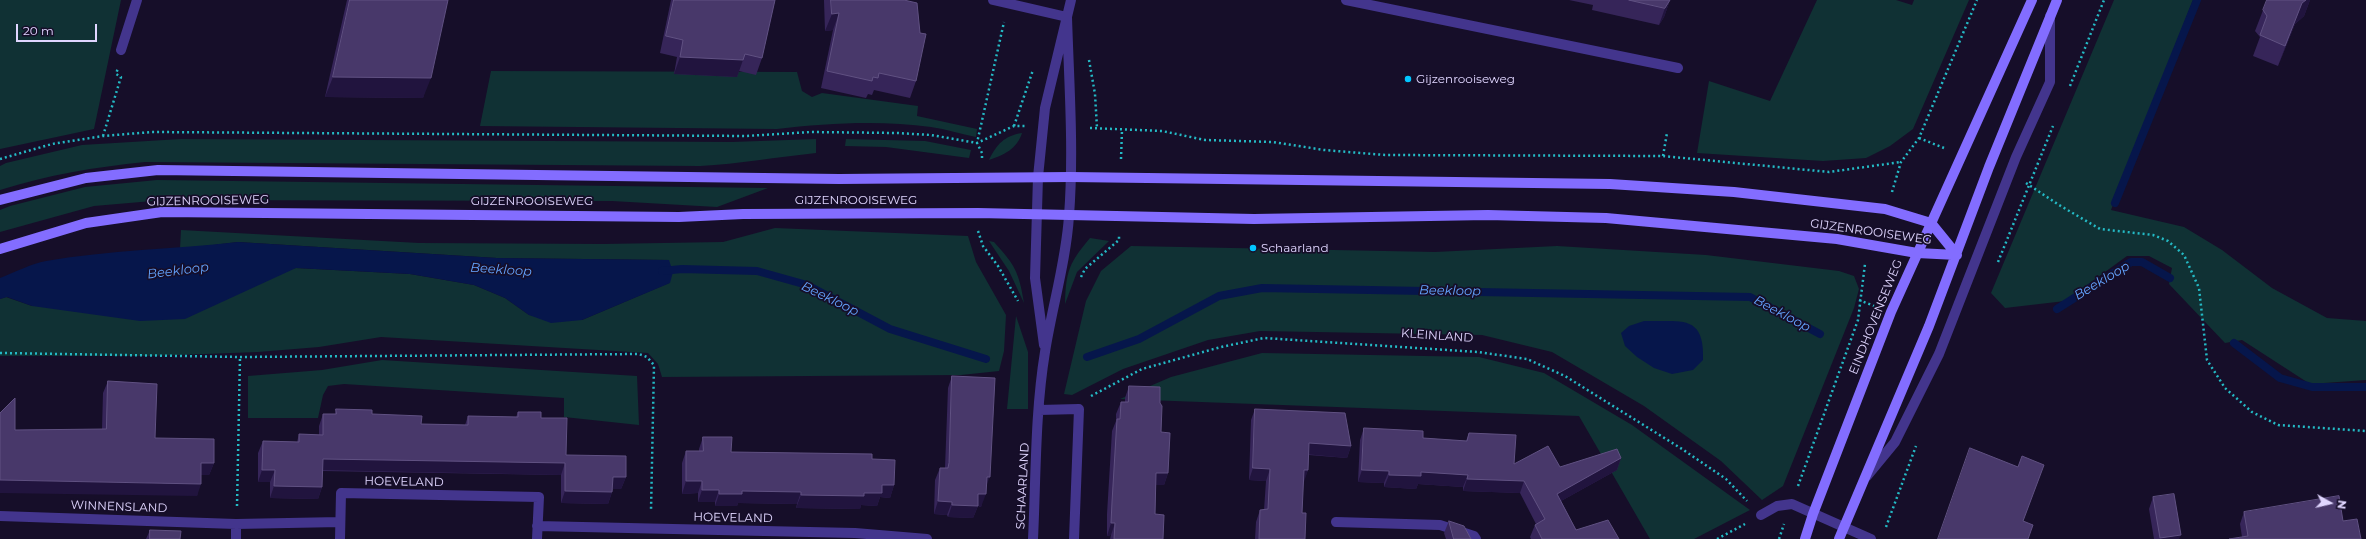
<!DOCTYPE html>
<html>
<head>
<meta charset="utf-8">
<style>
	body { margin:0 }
	#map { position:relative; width:2366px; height:539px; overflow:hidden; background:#160e29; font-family:Montserrat,sans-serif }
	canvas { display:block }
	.north { position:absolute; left:2310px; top:483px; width:40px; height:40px; -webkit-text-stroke:3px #160e29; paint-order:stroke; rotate:98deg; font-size:11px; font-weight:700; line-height:16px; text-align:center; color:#e0d6ff }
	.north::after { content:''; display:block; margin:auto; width:14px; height:18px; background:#e0d6ff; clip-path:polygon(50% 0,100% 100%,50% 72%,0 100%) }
	.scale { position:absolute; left:16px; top:24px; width:81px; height:18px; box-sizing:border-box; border:2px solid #e0d6ff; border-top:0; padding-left:5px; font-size:12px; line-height:14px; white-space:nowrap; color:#e0d6ff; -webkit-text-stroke:3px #160e29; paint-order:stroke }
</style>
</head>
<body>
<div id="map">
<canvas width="2366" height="539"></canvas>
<div class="north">N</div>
<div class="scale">20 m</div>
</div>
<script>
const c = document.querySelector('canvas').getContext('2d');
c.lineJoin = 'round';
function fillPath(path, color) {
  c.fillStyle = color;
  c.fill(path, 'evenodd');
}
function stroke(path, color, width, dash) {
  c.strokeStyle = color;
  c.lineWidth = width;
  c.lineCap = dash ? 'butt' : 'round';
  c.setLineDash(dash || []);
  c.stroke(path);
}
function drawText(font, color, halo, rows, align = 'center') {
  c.font = font + ' Montserrat,sans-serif';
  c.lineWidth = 3.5;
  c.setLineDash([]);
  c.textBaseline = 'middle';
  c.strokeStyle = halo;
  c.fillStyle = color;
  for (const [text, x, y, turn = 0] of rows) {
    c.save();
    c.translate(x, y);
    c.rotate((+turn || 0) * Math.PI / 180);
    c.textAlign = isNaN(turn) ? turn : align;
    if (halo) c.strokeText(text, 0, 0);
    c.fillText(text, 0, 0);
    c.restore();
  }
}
fillPath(new Path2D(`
	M0 0H121L94 129 0 149Z
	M1817 0H1896L1912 5 1914 0H1969L1913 129 1890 146 1866 158 1823 161 1697 153 1709 81 1770 101Z
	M2114 0H2193L2111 210 2184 227 2222 250 2272 288 2327 318 2366 321V380L2310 384 2242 340 2225 343 2169 284 2172 268 2149 256H2127L2065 301 2005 308 1991 293Z
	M491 71 797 72 802 91 812 97 822 93 918 106 917 116 977 129 976 137C961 134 946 129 931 127 881 120 827 123 777 129L480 126Z
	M1022 133C1017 149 1004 155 989 160 997 144 1004 136 1022 133Z
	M181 139 732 142 816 139V153C777 157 739 164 700 166L145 162C95 167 48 175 0 190V166L6 163 82 145Z
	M846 139 925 141 971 150 969 158 886 147 845 146Z
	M157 180 768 188 717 207 612 201 164 200 94 206 0 232V210L10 206 85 187Z
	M775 228 968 236 976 262 1006 315 1004 351 999 371 961 375 662 377 658 364 648 353 381 337 319 347 258 352 151 356H0V299L6 297 32 306 296 268 410 274 474 285 505 298 529 315 582 320 669 283V260L497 258 238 242 180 249 181 230 419 243 603 244 723 242Z
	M1090 238 1109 241 1077 272 1065 304C1066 271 1069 263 1090 238Z
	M989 241 994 242C1015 265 1019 272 1024 303L1009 271Z
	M1131 246 1435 252 1557 246 1706 255 1839 271 1854 276 1859 289 1854 308 1783 486 1762 500 1721 461 1644 406 1552 352 1482 335 1260 331 1208 340 1123 369 1072 395 1064 394 1086 301 1101 271Z
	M1016 316 1028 352V409H1007Z
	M1262 353 1479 357 1544 373 1632 425 1750 510 1694 539H1650L1579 416 1120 399 1171 377Z
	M382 360 637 376 639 425 564 417V398L344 384 328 386 323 395 318 418H248V376L322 370Z`), '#103134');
fillPath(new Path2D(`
	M238 242 497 258 669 260 673 272 670 283 582 320 551 323 529 315 505 298 474 285 410 274 296 268 185 319 140 321 32 306 7 297 0 299V278C15 272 31 264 46 261 109 250 174 249 238 242Z
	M1644 321C1680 322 1705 313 1703 360L1693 370 1672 374 1654 368 1637 357 1625 346 1621 333 1629 326Z`), '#06164b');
stroke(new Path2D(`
	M2115 203 2197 0
	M662 271 682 269 757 271 807 285 890 329 986 359
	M2057 309 2131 262H2142L2170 278
	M2234 343 2280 378 2312 387H2366
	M1087 357 1139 339 1219 296 1262 288 1750 297 1820 334`), '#06164b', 8);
stroke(new Path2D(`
	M1089 60 1095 94 1097 128
	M2070 86 2104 0
	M1014 126 1033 70
	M1090 128 1162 131 1205 140 1273 142 1324 150 1385 155 1663 156 1829 172 1901 162
	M103 136 121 77 116 74 118 68
	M1919 138 1944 148
	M1663 156 1667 133
	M982 158V153L977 143 1004 22
	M0 159 52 144 103 136 152 132 746 136 811 132 897 133 931 135 977 143 1014 126H1025
	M1121 159 1122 130
	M2026 183 2059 205 2100 229 2153 235 2168 241 2184 255 2199 288 2207 360 2225 388 2252 412 2278 425 2366 431
	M1892 192 1901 162 1919 138 1977 0
	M978 231 983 246 998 266 1018 301
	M1998 262 2053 126
	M1081 277 1085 269 1119 240V234
	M1859 300 1874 306
	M0 353 240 357 639 354 647 357 654 365 651 511
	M1091 396 1142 369 1221 347 1264 338 1478 352 1527 359 1565 376 1682 449 1726 479 1747 501
	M1798 486 1858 320 1865 264
	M237 506 240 357
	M1886 527 1916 446
	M1717 539 1745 524
	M1779 539 1784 524`), '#24bac5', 2.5, [2, 3]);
stroke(new Path2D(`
	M121 50 137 0
	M1867 476 1895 442 1939 354 2016 157 2050 82V16`), '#43358d', 10);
stroke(new Path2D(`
	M993 0 1067 17
	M1346 0 1678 68
	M1044 345 1035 278 1038 177 1045 108 1071 0
	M1039 410 1079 409 1074 539
	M1761 515 1777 506 1792 504 1871 539
	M0 516 236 524 340 522
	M1336 522 1440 525 1474 536 1476 539
	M537 526 855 533 927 539
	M236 539V524
	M340 539 341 493 539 497 537 539
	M1033 539C1036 477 1035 413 1045 352 1052 307 1066 262 1069 216 1074 150 1069 83 1067 17`), '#43358d', 10);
stroke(new Path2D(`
	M0 200 86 178 158 170 839 179 1070 177 1610 184 1734 192 1885 209 1931 223 1957 255
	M0 249 86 223 162 212 679 217 743 214 978 213 1254 219 1488 215 1606 218 1837 239 1917 253 1957 255
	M1805 539 1813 514 1891 312 2032 0
	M1839 539 1929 326 1989 167 2057 0`), '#836dff', 10);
fillPath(new Path2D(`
	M347 0H448L423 98 325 97Z
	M671 0H775L762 58 756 75 739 71 737 77 674 74 677 57 660 53Z
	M824 0H904L916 81 910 98 874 90 872 95 868 94 866 98 821 88 833 30 825 31 824 1Z
	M1569 0H1670L1664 17 1659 25 1592 10 1593 5Z
	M2267 0H2310L2304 16 2295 24 2278 66 2253 56 2260 37 2255 31Z
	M952 376 986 486 981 507 978 506 973 518 948 517 947 515 934 514 935 480 940 468H945L948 388Z
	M108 381 155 438 214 463 209 475H201L197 496 15 430 102 429 103 393Z
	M1129 386 1160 403 1161 432 1168 473 1164 485H1156L1155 514 1163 539H1110L1111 535 1107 536V514L1112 431 1116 421V414L1121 402H1125V398Z
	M336 409 372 414 421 424 465 425 468 416 516 417 518 412 541 418 566 455 626 477 621 489H613L608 504 561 503V475L322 471V487L318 499 270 498V482H258V453L263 441 297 442 299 434 319 435V426L323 414H335Z
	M1255 409 1351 446 1347 458 1309 455 1308 470 1303 482 1302 513 1305 539H1255L1256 522 1260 510H1264L1266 481 1249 480 1251 420Z
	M1364 428 1423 438 1466 441 1469 433 1514 464 1560 467 1621 458 1617 470 1561 501 1576 530 1619 539H1531L1530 537 1535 525 1536 524 1520 493 1463 491V487L1418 484 1416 489 1384 487V483L1358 482 1360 440Z
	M703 437 731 452 872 459 894 485 890 498 880 497 877 506 861 505 860 509 796 508 797 504 738 503 737 506H715V502H698V493L682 494V463L686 451H699V449Z
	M2153 497 2179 539H2154L2149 509Z
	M2244 512 2343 521 2242 537 2240 524Z
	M1449 521 1471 539H1446L1444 533Z
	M150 530 180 539H146Z`), '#362559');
fillPath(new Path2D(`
	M1670 0 1664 17 1659 25 1665 8Z
	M2306 0H2310L2304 16 2295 24 2278 66 2302 3Z
	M839 13 833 30 825 31 832 14Z
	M680 57 743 60 737 77 674 74Z
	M333 77 431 78 423 98 325 97Z
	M1309 443 1351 446 1347 458 1305 454Z
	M1621 458 1617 470 1552 506 1557 494Z
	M323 459 565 463 561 475 318 470Z
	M201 463H214L209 475H197Z
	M1253 468 1270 469 1266 481 1249 480Z
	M262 470H275L270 482H258Z
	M1304 470H1308L1304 482H1300Z
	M1362 470 1389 471 1384 483 1358 482Z
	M1421 472 1468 475 1463 487 1418 484 1416 489 1384 487 1389 475Z
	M1156 473H1168L1164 485H1152Z
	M613 477H626L621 489H608Z
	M987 477H990L985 489Z
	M1467 479 1524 481 1520 493 1463 491Z
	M0 480 201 484 197 496 0 493Z
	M686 481H702L698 493 682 494Z
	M882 485H894L890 498 880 497 877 506 861 505 860 509 796 508 801 495 864 493Z
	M274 486 322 487 318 499 270 498Z
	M702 490H719L715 502H698Z
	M565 491 612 492 608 504 561 503Z
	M742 491 801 492 797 504 738 503 737 506H715L719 494Z
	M978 494H986L981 507 978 506 973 518 948 517 952 505Z
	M938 501 952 502 947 515 934 514Z
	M1111 523H1115L1111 535 1107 536Z
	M2181 535 2179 539H2160V538Z`), '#21143e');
const building = new Path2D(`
	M350 0H448L431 78 333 77Z
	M674 0H775L762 58 745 54 743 60 680 57 683 40 666 36Z
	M831 0H904L917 3 920 33 926 34 916 81 879 73 878 78 873 77 872 81 827 71 839 13 832 14Z
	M1629 0H1670L1665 8Z
	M2267 0H2306L2302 3 2285 46 2260 35 2267 16 2263 10Z
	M952 376 995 378 990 477H987L986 494H978V506L952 505V502L938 501 940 468H948L949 463Z
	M108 381 157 384 155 438 214 439V463H201V484L0 480V413L15 398V430L106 429Z
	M1129 386 1160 387V403L1162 406 1161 432 1170 433 1168 473H1156L1155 514 1164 515 1163 539H1114L1115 523H1111L1112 502 1117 419H1120L1121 402H1128Z
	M336 409 372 410V414L422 416 421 424 468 425V416L518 417V412H541V418H567L566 455 626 456V477H613L612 492 565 491V463L323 459 322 487 274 486 275 470H262L263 441 299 442V434L323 435V414H336Z
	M1255 409 1345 413 1351 446 1309 443 1308 470H1304L1302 513H1306L1305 539H1259L1260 510 1268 509 1270 469 1253 468Z
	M1364 428 1423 431V438L1467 441 1469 433 1516 435 1514 464 1548 446 1560 467 1617 449 1621 458 1557 494 1576 530 1608 520 1619 539H1542L1535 525 1545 519 1524 481 1467 479 1468 475 1421 472V476L1389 475V471L1362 470Z
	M703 437H732L731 452 872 454V459L895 460 894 485H882V493H864V496L801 495V492L742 491V494H719V490H702V481H686V451H703Z
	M1970 448 2018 467 2022 456 2044 465 2023 521 2033 525 2028 539H1938Z
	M2174 494 2181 535 2160 538 2153 497Z
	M2339 496 2343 521 2357 519 2361 539H2229L2248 536 2244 512Z
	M1449 521 1464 526 1471 539H1454Z
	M150 530 181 531 180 539H150Z`);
fillPath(building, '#48386a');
stroke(building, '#605182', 1);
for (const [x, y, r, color] of [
	[1408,79,4,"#02c6ff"],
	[1253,248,4,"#02c6ff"]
]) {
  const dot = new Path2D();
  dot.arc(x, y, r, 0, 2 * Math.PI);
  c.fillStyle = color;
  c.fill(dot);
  stroke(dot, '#160e29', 1.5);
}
drawText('12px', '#e0d6ff', '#160e29', [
	["Gijzenrooiseweg",1416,79],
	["Schaarland",1261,248]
], 'left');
drawText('12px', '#e0d6ff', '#160e29', [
	["GIJZENROOISEWEG",856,200],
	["GIJZENROOISEWEG",208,201,-1],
	["GIJZENROOISEWEG",532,201],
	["GIJZENROOISEWEG",1871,232,8],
	["EINDHOVENSEWEG",1876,317,-68],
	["KLEINLAND",1437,336,4],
	["HOEVELAND",404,482,1],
	["SCHAARLAND",1023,486,-87],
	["WINNENSLAND",119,507,2],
	["HOEVELAND",733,518,1]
]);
drawText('italic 13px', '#64a4ff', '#160e29', [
	["Beekloop",501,270,4],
	["Beekloop",178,271,-7],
	["Beekloop",2102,281,-31],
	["Beekloop",1450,291,1],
	["Beekloop",830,299,26],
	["Beekloop",1782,314,28]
]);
</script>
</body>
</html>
